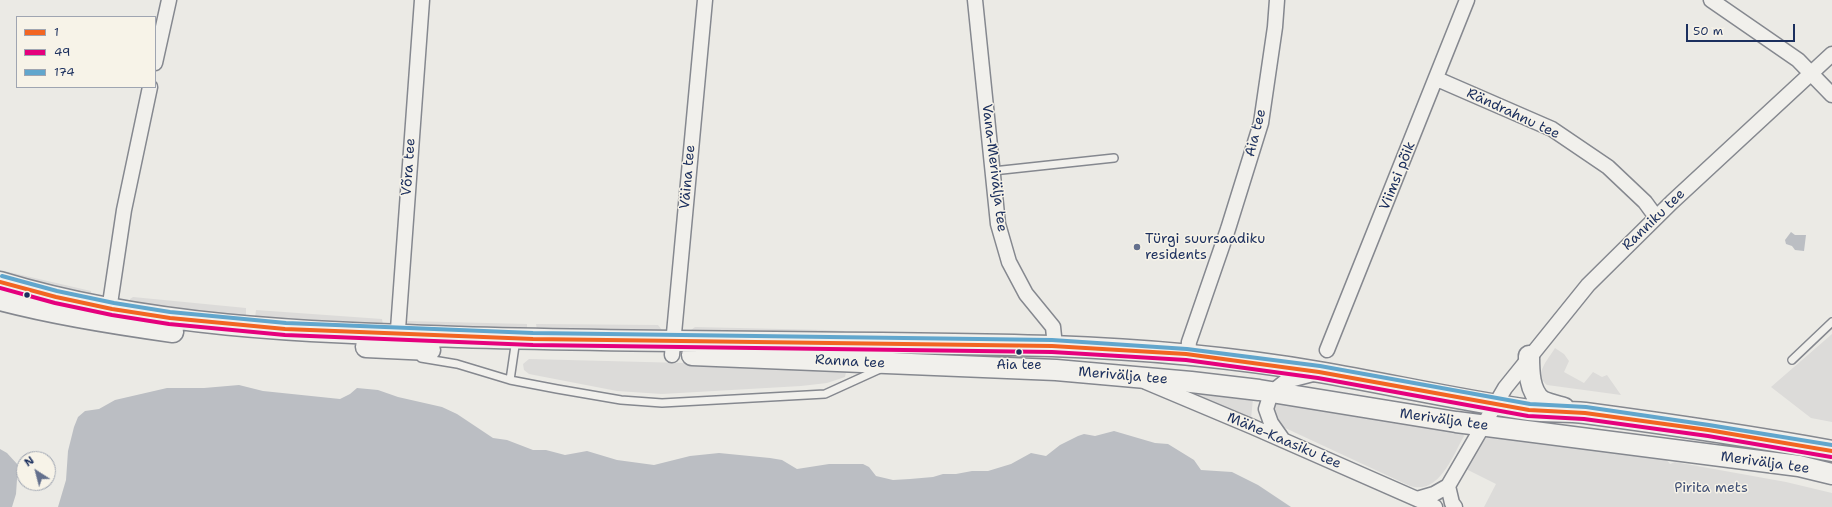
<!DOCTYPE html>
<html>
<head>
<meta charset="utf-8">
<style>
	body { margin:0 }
	#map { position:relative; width:1832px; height:507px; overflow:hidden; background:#ebeae5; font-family:"Shantell Sans",sans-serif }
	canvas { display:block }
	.legend { position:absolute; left:16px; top:16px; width:140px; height:72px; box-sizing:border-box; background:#f7f3e8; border:1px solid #9fa5b1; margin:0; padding:5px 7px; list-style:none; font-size:12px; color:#1b2f5e }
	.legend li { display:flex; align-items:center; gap:8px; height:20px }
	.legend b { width:20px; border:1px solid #9fa5b1 }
	.north { position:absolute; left:16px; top:451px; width:40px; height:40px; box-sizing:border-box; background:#f7f3e8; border:1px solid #9fa5b1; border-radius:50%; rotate:324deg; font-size:11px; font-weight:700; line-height:16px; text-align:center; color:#1b2f5e }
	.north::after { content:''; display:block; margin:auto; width:14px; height:18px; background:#64708d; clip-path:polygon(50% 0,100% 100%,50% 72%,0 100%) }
	.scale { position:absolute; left:1686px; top:24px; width:109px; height:18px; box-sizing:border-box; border:2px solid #1b2f5e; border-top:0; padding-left:5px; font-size:12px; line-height:14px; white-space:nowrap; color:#1b2f5e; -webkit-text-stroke:3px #f7f3e8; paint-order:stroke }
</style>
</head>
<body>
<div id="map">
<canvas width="1832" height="507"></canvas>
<ul class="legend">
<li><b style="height:5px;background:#f26522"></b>1</li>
<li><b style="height:5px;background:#e5007d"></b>49</li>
<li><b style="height:5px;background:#61a6cd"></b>174</li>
</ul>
<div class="north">N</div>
<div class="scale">50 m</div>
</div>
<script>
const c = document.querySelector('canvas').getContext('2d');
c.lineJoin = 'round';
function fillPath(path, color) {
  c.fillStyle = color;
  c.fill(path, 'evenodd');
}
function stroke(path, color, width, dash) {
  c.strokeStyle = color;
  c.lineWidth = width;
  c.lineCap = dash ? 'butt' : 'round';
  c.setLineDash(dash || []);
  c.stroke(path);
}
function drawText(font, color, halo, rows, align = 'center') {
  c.font = font + ' "Shantell Sans",sans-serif';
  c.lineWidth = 3;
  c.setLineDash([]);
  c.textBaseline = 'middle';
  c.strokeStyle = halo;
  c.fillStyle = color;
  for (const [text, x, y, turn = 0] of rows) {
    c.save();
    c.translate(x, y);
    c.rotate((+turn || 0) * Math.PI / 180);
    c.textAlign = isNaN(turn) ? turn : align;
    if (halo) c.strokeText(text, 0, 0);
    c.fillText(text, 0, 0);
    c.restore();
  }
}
fillPath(new Path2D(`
	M0 270 91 291 92 296 0 276Z
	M133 297 246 308V318L128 304 130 299Z
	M256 310 382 319 383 325 255 318Z
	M406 321 527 324V330L414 327 408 325Z
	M536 324 658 325 662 330 656 332 537 330Z
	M695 327 825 330 844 331 846 334 697 333 691 330Z
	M1832 334V422L1811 418 1771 387Z
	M1555 348 1564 354 1569 361 1564 372 1584 383 1593 372 1602 377 1607 375 1621 395 1547 385C1533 374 1548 360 1555 348Z
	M529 359 684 363 842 369 846 372 845 377 827 383 801 386 662 394 617 391 529 374 524 370 523 364Z
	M1199 390 1253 399 1251 419 1196 395Z
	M1275 403 1459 433 1463 434 1464 436C1452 457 1439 495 1410 486L1283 427 1273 413Z
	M1488 436 1666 459 1670 464 1675 462 1786 482 1832 493V507H1484L1496 484 1466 469 1482 442Z`), '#dcdbd9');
fillPath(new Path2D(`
	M1791 232 1795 235H1806L1804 251 1795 250 1792 246 1786 244 1785 240Z
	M239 385 263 391 340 399 350 394 357 388 378 390 398 397 442 407 457 414 493 438 507 440 533 450H546L565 455 587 451 617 460 654 465 690 456 719 453 770 458 782 460 797 469 829 464H863L869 467 876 476 893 480 910 479 933 477 943 474H956L972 471H988L1011 464 1031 453 1046 456 1060 445 1078 436 1084 434 1095 436 1114 431 1155 443 1168 444 1194 460 1201 470 1232 472 1258 485 1291 507H58L66 480 68 451 74 427 78 417 85 411 99 409 115 400 167 388H204Z
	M0 449 7 453 18 465 16 494 12 507H0Z`), '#bbbec3');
const service = new Path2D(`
	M993 171 1114 158
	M421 358 457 364 510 380 557 389 621 400 662 403 825 394 880 369
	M1792 360 1832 322
	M510 380 516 339`);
const minor = new Path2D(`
	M975 0 998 224 1009 262 1026 294 1053 327 1055 346
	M1711 0 1798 60 1832 95
	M155 63 169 0
	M1437 79 1552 129 1608 167 1645 202 1656 217
	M108 317 124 210 150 87
	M397 343 422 0
	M1327 350 1467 0
	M1188 354 1189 342 1228 229 1261 123 1275 27 1277 0
	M672 355 705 0
	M1146 382 1253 427 1435 507
	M1283 440 1271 423 1266 409 1271 393 1286 381 1313 374
	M1448 486 1452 503 1455 507
	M1417 499 1434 494 1448 486 1505 388 1588 285 1672 202 1832 54`);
const secondary = new Path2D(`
	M0 282C148 327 305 332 459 337 656 343 854 341 1052 346 1142 349 1231 357 1319 372 1389 384 1459 400 1529 410 1547 412 1566 411 1585 413 1667 424 1750 436 1832 451
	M0 300C57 315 115 324 173 332
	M366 347 430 350
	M692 355 1056 370 1191 382 1259 390 1456 422 1799 466 1832 474
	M1529 356C1529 370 1529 392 1542 401 1548 404 1557 406 1564 408`);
stroke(service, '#85888f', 10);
stroke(minor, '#85888f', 17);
stroke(secondary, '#85888f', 23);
stroke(service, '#f1f0ec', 7);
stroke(minor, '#f1f0ec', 14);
stroke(secondary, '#f1f0ec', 20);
stroke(new Path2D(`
	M0 282 56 297 112 309 170 318 285 329 533 339 1052 346 1186 354 1319 372 1529 410 1585 413 1708 430 1832 451`), '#f26522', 4);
stroke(new Path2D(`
	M0 288 55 303 112 315 169 324 285 335 533 345 1052 352 1186 360 1318 378 1528 416 1584 419 1708 436 1831 457`), '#e5007d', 4);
stroke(new Path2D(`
	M2 276 57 291 114 303 170 312 286 323 533 333 1052 340 1187 349 1320 366 1530 404 1586 407 1709 425 1832 445`), '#61a6cd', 4);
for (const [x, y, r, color] of [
	[1137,247,4,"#64708d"],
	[27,295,3.5,"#1b2f5e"],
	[1019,352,3.5,"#1b2f5e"]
]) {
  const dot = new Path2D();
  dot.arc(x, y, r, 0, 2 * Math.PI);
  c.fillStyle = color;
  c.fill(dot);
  stroke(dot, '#f7f3e8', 1.5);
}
drawText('13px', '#1b2f5e', '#f7f3e8', [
	["Aia tee",1019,366]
]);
drawText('14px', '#1b2f5e', '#f7f3e8', [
	["Rändrahnu tee",1513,114,25],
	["Aia tee",1256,133,-76],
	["Võra tee",409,167,-86],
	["Vana-Merivälja tee",994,168,83],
	["Viimsi põik",1398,176,-68],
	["Väina tee",688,177,-85],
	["Ranniku tee",1654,220,-44],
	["Ranna tee",850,362,3],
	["Merivälja tee",1123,376,5],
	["Merivälja tee",1444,420,8],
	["Mähe-Kaasiku tee",1284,441,23],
	["Merivälja tee",1765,463,8]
]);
drawText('14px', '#1b2f5e', '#f7f3e8', [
	["Türgi suursaadiku",1145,239],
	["residents",1145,255]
], 'left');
drawText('14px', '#3f4f75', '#f7f3e8', [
	["Pirita mets",1711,488]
]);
</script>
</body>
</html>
